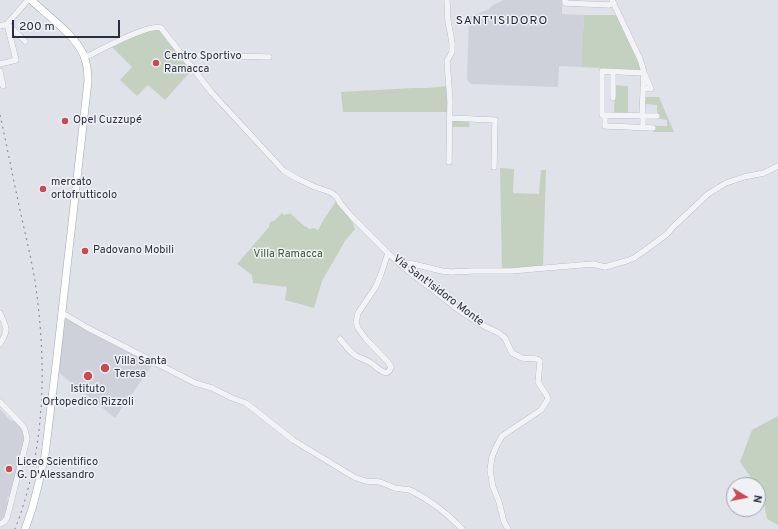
<!DOCTYPE html>
<html>
<head>
<meta charset="utf-8">
<style>
	body { margin:0 }
	#map { position:relative; width:778px; height:529px; overflow:hidden; background:#dfe2e8; font-family:Overpass,sans-serif }
	canvas { display:block }
	.north { position:absolute; left:726px; top:477px; width:40px; height:40px; box-sizing:border-box; background:#eff1f5; border:1px solid #a0a3ac; border-radius:50%; rotate:100deg; font-size:11px; font-weight:700; line-height:16px; text-align:center; color:#292f3e }
	.north::after { content:''; display:block; margin:auto; width:14px; height:18px; background:#c64b54; clip-path:polygon(50% 0,100% 100%,50% 72%,0 100%) }
	.scale { position:absolute; left:12px; top:20px; width:108px; height:18px; box-sizing:border-box; border:2px solid #292f3e; border-top:0; padding-left:5px; font-size:12px; line-height:14px; white-space:nowrap; color:#292f3e; -webkit-text-stroke:3px #eff1f5; paint-order:stroke }
</style>
</head>
<body>
<div id="map">
<canvas width="778" height="529"></canvas>
<div class="north">N</div>
<div class="scale">200 m</div>
</div>
<script>
const c = document.querySelector('canvas').getContext('2d');
c.lineJoin = 'round';
function fillPath(path, color) {
  c.fillStyle = color;
  c.fill(path, 'evenodd');
}
function stroke(path, color, width, dash) {
  c.strokeStyle = color;
  c.lineWidth = width;
  c.lineCap = dash ? 'butt' : 'round';
  c.setLineDash(dash || []);
  c.stroke(path);
}
function drawText(font, color, halo, rows, align = 'center') {
  c.font = font + ' Overpass,sans-serif';
  c.lineWidth = 3;
  c.setLineDash([]);
  c.textBaseline = 'middle';
  c.strokeStyle = halo;
  c.fillStyle = color;
  for (const [text, x, y, turn = 0] of rows) {
    c.save();
    c.translate(x, y);
    c.rotate((+turn || 0) * Math.PI / 180);
    c.textAlign = isNaN(turn) ? turn : align;
    if (halo) c.strokeText(text, 0, 0);
    c.fillText(text, 0, 0);
    c.restore();
  }
}
fillPath(new Path2D(`
	M504 0H562V14L584 15 581 67 559 66 558 87 471 84 467 80 469 17 489 9 493 5Z
	M65 319H69L153 364 115 418 58 372Z
	M0 409 10 420 16 422 21 428 24 434V441L11 494 7 498 9 503 4 519 0 521Z`), '#ced1d9');
fillPath(new Path2D(`
	M584 15H618L641 70 581 67Z
	M158 28 160 29 191 71 165 100 148 85 137 96 120 80 132 67 111 46 129 37Z
	M615 85 628 86V115H614Z
	M447 86V112H343L341 92 413 88H428Z
	M645 97H659L674 132H653V126H667V120L657 118V105L644 104Z
	M452 120 470 121 469 127H452Z
	M500 168 514 169 513 193 539 194 541 170H546L543 267 502 270Z
	M336 201 350 216 355 229 345 241 322 281 314 308 285 300 287 287 253 283 252 275 237 264 269 227 270 222 274 221 282 213 284 215 287 214H289L290 213 305 227V226L309 229 314 228 318 230 324 219Z
	M778 416V525L767 519 762 493 758 488V485H756L740 462 752 430Z`), '#c4d1c1');
const minor = new Path2D(`
	M447 0 448 21 449 27 450 31 452 43V52L447 61 450 101 449 162
	M565 0V3L609 5 614 3
	M612 0 640 59 644 72 642 116
	M7 24 25 41
	M0 26 7 24 28 0
	M84 56 90 55C102 49 150 23 161 28L212 93 284 171 298 179 315 187 330 192 333 194 337 197 340 203 352 217 388 253 407 270 463 313 484 326 499 333 505 338 512 353 522 358 537 359 540 361 538 382 547 396 548 399 541 410 502 436 497 445 492 457 490 470 493 487 499 502 504 522 508 529
	M184 57 189 55 269 57
	M0 64 16 60 7 24
	M0 71 3 86
	M643 88 651 89 647 79 644 73 602 71V115H605V126L653 128
	M613 98V72
	M605 115 657 116
	M449 118 495 120 494 167
	M643 128V116
	M403 266 407 263 413 264 442 271 451 272 472 271H511L545 268 593 264 605 267 626 261 634 258 644 251 667 234 673 227 708 194 726 183 744 177 764 173 778 166
	M0 313C7 329 9 329 0 344
	M61 314 66 315 86 327 195 383 212 388 232 398 246 403 293 440 354 477 365 481 380 482 395 488 410 490C428 499 448 514 462 529
	M340 339C345 345 350 352 356 356 361 358 366 360 371 363 376 366 387 380 391 367L388 362 366 339 358 328 356 323 358 313 375 288 380 277 388 253
	M0 402 23 426 25 430 27 439 7 518 4 522 0 524`);
const major = new Path2D(`
	M25 529 32 509 38 486 45 455 56 365 88 81C88 72 87 64 84 56 77 37 46 14 31 0`);
stroke(minor, '#a5a9b2', 6);
stroke(major, '#9fa5b3', 8);
stroke(minor, '#f2f3f6', 5.5);
stroke(major, '#fff', 7);
stroke(new Path2D(`
	M0 115C7 146 13 178 20 210 25 233 31 257 35 281 47 363 46 450 15 529`), '#7a8090', 1, [2, 4]);
for (const [x, y, r, color] of [
	[156,63,4,"#c64b54"],
	[65,121,4,"#c64b54"],
	[43,189,4,"#c64b54"],
	[85,251,4,"#c64b54"],
	[105,368,5,"#c64b54"],
	[88,376,5,"#c64b54"],
	[9,469,4,"#c64b54"]
]) {
  const dot = new Path2D();
  dot.arc(x, y, r, 0, 2 * Math.PI);
  c.fillStyle = color;
  c.fill(dot);
  stroke(dot, '#eff1f5', 1.5);
}
drawText('11px', '#292f3e', '#eff1f5', [
	["Centro Sportivo",164,57],
	["Ramacca",164,70],
	["Opel Cuzzupé",73,121],
	["mercato",51,183],
	["ortofrutticolo",51,196],
	["Padovano Mobili",93,251],
	["Villa Santa",114,362],
	["Teresa",114,375],
	["Istituto",88,390,"center"],
	["Ortopedico Rizzoli",88,403,"center"],
	["Liceo Scientifico",17,463],
	["G. D'Alessandro",17,476]
], 'left');
drawText('11px', '#3b5937', '#eff1f5', [
	["Villa Ramacca",288,255]
]);
drawText('11px', '#292f3e', '#eff1f5', [
	["Via Sant'Isidoro Monte",438,291,37]
]);
c.letterSpacing = '1px';
drawText('12px', '#1b202f', '#eff1f5', [
	["SANT'ISIDORO",502,22]
]);
c.letterSpacing = '0px';
</script>
</body>
</html>
